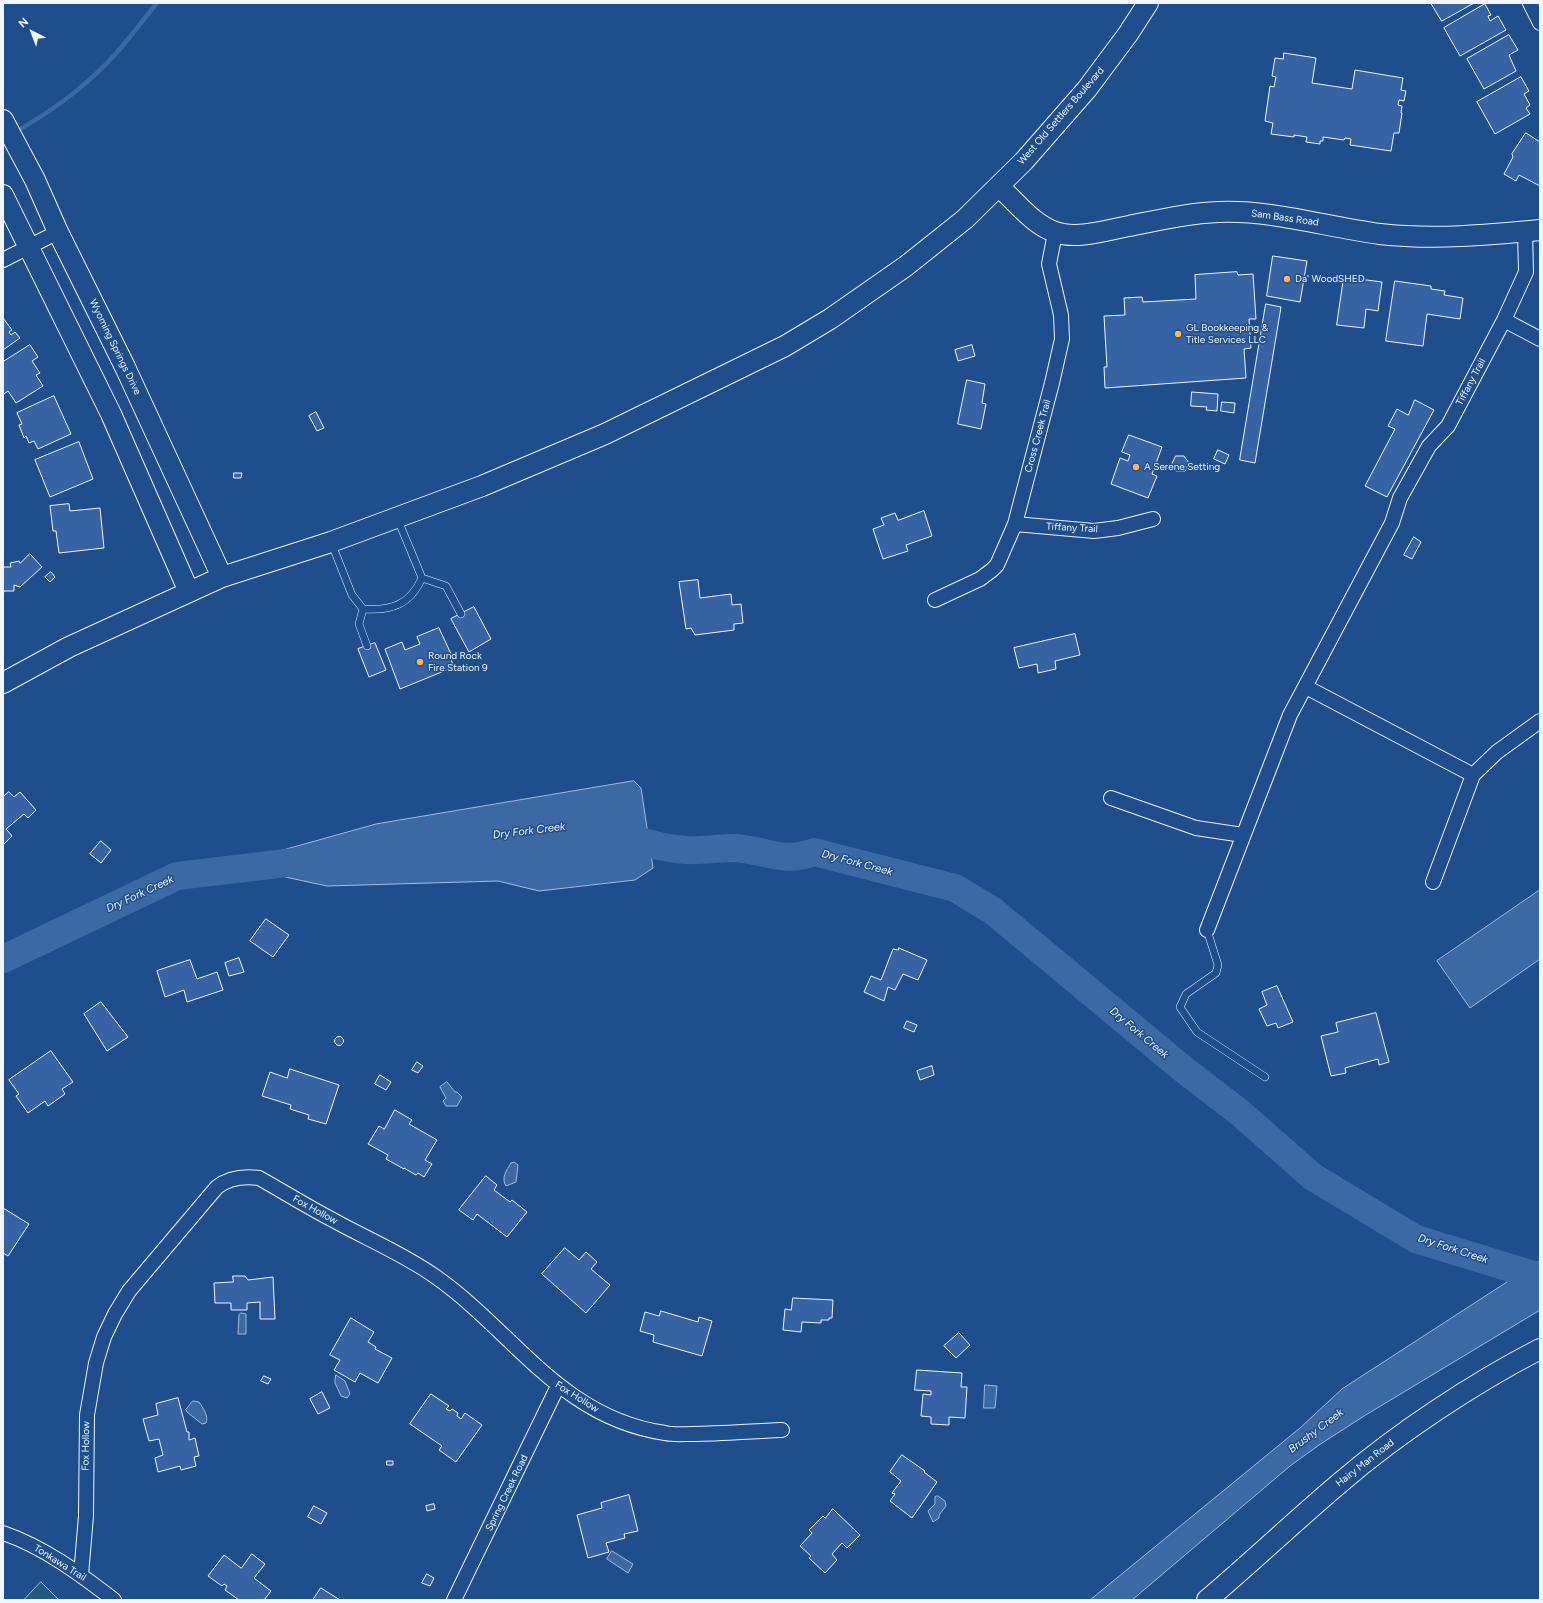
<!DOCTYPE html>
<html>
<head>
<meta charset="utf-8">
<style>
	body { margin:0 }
	#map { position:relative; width:1543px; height:1603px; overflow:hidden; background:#1f4e8c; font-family:Figtree,sans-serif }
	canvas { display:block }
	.frame { position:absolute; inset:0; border:4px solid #f2f6ff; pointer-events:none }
	.north { position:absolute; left:12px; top:12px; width:40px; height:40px; -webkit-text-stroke:3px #1f4e8c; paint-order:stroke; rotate:318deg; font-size:11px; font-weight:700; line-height:16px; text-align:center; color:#f2f6ff }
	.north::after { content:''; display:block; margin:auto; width:14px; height:18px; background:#f2f6ff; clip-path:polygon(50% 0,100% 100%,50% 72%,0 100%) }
</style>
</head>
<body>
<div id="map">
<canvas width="1543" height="1603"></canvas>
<div class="frame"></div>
<div class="north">N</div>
</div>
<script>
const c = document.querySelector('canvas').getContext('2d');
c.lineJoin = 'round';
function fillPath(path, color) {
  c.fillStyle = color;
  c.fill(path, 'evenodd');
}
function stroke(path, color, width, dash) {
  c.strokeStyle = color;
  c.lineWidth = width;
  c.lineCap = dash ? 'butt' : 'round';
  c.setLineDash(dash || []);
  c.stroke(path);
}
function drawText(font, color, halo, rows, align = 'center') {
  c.font = font + ' Figtree,sans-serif';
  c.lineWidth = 3;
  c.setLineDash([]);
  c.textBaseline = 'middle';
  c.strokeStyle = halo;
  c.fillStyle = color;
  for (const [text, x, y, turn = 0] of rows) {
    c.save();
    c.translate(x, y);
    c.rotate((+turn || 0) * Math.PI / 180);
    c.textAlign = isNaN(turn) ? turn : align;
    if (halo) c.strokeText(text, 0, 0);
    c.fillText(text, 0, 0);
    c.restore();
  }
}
const green = new Path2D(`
	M41 1582 59 1600H24Z`);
fillPath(green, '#245a82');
stroke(green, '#a8bbd7', 1);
const water = new Path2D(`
	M634 781 641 788 653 868 635 880 539 891 498 881 327 886 285 877 265 855 376 824Z
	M1540 890V959L1470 1008 1437 961Z
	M447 1082 455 1092H457L462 1097 457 1106H446L443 1101 446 1098 440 1087Z
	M511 1163 514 1162 518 1165 516 1182 506 1186C501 1178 506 1171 511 1163Z
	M1540 1261V1310L1364 1416 1319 1445 1290 1466 1132 1600H1090L1300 1428 1342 1389Z
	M241 1313 246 1314V1334H238L239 1315Z
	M336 1375 345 1381 350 1394 347 1398 341 1396 335 1383Z
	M985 1385 997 1386 995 1408H984Z
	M193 1401 199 1402C203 1408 209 1416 206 1423L202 1424 187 1412 186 1410Z
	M938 1496 945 1501 946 1506 939 1515V1518L933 1522 928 1511 935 1504V1497Z
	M612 1551 633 1564 628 1573 607 1559Z`);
fillPath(water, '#3b69a3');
stroke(water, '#a8bbd7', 1);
stroke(new Path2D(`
	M15 132C49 113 81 90 108 62 126 44 141 22 157 3`), '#3b69a3', 4.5);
stroke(new Path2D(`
	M614 833C637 841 661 848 686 850 702 851 719 848 735 848 765 850 783 864 814 852L955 888 993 911 1183 1069 1239 1112 1313 1177 1416 1239 1540 1277
	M3 959 177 876 312 860`), '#3b69a3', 28);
const building = new Path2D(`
	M1431 3H1474L1442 21Z
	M1485 4 1491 15 1488 16 1490 21 1498 16 1506 30 1460 56 1444 28Z
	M1509 35 1518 50 1509 55 1516 71 1484 89 1467 59Z
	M1284 53 1316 58 1312 83 1352 89 1355 70 1403 78 1401 90 1406 91 1404 101 1399 100 1398 105 1402 106 1401 113H1402L1399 133H1394L1391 151 1350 145 1351 139 1345 138 1344 140 1323 137V141H1320V144L1306 142 1307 137 1294 135V137L1271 134 1273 123 1265 121 1270 86 1274 87 1276 77 1272 76 1275 58 1283 59Z
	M1521 77 1529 91 1524 94 1530 105 1526 108 1530 114 1495 134 1477 102Z
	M1526 133 1540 142V186L1519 175 1516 181 1504 174 1513 157 1512 154Z
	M1273 256 1307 261 1300 302 1267 296Z
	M1237 272 1238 275 1253 274 1256 319H1249L1251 348 1244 349 1246 378 1105 388 1104 367H1107L1104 316 1125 315 1124 298 1142 297 1143 302 1196 299 1195 275Z
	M1344 277 1382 282 1378 311 1366 309 1364 328 1337 325Z
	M1395 281 1431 286V289L1445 291 1444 295 1463 298 1460 319 1427 314 1423 346 1386 341Z
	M1266 304 1281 307 1255 463 1240 460Z
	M3 318 12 330 9 332 11 335 15 332 20 338 3 350Z
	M30 345 38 357 32 361 40 373 36 375 43 386 16 403 8 391 4 394 3 392V362Z
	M972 345 975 356 958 361 955 350Z
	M967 380 985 384 982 403 986 404 981 429 958 424Z
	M1192 392 1218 394 1217 411 1206 410 1207 407 1191 406Z
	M54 396 71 434 38 449 34 441 29 443 26 436 24 438 19 425 22 424 17 413Z
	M1415 400 1434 410 1387 497 1365 486 1395 429 1388 426 1397 409 1408 415Z
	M1222 402 1235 403 1234 413 1221 411Z
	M316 412 324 428 317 431 309 416Z
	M1129 435 1162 447 1152 474 1157 476 1148 498 1111 484 1120 458 1128 461 1130 455 1122 452Z
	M79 442 93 479 50 497 35 460Z
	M1218 450 1229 455 1225 464 1214 459Z
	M1176 456H1184L1189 463 1185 471H1176L1172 464Z
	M234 473H242L241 478H234Z
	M69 504 70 511 100 508 104 548 59 553 56 531H53L50 506Z
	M924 511 932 536 906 545 908 551 883 559 873 529 884 525 881 518 895 513 898 520Z
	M1414 537 1421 542 1412 559 1404 555Z
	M30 554 42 567 20 587 14 585V591H4L3 595V567H11L10 563 19 561 20 563Z
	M51 572 55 577 50 582 45 577Z
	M698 580 700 598 731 594 732 605 741 604 743 623 734 624V630L695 635 691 628 686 629 679 582Z
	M474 607 491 639 469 652 451 619Z
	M439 628 452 656 450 657 454 667 400 689 385 649 402 642 405 650 420 644 417 637Z
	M1075 634 1080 655 1055 661 1056 669 1038 673 1037 664 1019 668 1014 648Z
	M375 643 386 670 369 677 358 649Z
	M9 792 14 797 20 792 36 810 28 818 24 814 6 829 12 836 3 845V797Z
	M101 841 111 850 101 863 90 854Z
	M266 919 289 935 273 957 250 941Z
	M899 948 927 960 918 980 903 974 895 990 888 987 884 1001 864 992 871 976 881 980 893 949 898 950Z
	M239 958 244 972 229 976 225 963Z
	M190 960 197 979 217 972 223 990 187 1002 184 990 165 997 157 971Z
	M1277 986 1293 1022 1278 1028 1276 1023 1267 1026 1259 1009 1267 1005 1262 992Z
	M101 1002 128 1037 107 1051 84 1014Z
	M1376 1013 1389 1062 1379 1065 1378 1059 1345 1068 1346 1073 1331 1076 1321 1036 1338 1032 1336 1023Z
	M907 1021 917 1025 914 1032 904 1028Z
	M334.5 1041a4.5 4.5 0 1 1 9 0a4.5 4.5 0 1 1-9 0Z
	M51 1051 73 1082 62 1089 65 1094 48 1106 45 1101 28 1113 16 1096 19 1094 9 1080Z
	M417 1062 423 1066 418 1073 412 1070Z
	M932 1066 934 1075 920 1080 917 1071Z
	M290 1069 339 1085 326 1124 308 1119 309 1115 290 1109 291 1105 262 1096 270 1072 287 1078Z
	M380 1075 391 1082 386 1090 375 1084Z
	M395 1110 412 1120 409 1124 437 1140 425 1160 432 1164 424 1177 418 1173 416 1175 404 1168V1169L386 1159 388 1155 368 1144 379 1126 384 1129Z
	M486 1176 497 1185 494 1190 510 1202 512 1200 527 1212 507 1237 477 1214 473 1220 459 1210Z
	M3 1208 29 1224 8 1256 3 1253Z
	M565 1248 579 1260 586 1252 597 1262 591 1269 610 1285 586 1313 542 1274Z
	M233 1276H245L248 1280 273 1277 275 1319H260V1302L247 1303V1310H231V1303H215L214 1283 233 1282Z
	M793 1298 833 1300 832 1318H829V1320H821V1323L802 1322 801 1332 783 1330 785 1309 791 1310Z
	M661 1311 698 1322 699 1317 712 1321 702 1356 653 1342 654 1335 640 1331 645 1312 659 1316Z
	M351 1318 374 1332 368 1342 376 1347 375 1349 392 1358 378 1383 360 1373 355 1382 334 1370 340 1360 330 1355Z
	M959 1333 970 1345 956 1358 944 1346Z
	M917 1370 962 1373 961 1387H967L965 1418 949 1417V1425L931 1424V1417L921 1416 923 1394 931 1395V1391L915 1390Z
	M264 1376 271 1379 268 1384 261 1381Z
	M322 1392 330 1408 318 1414 310 1399Z
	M431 1394 449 1406 446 1409 450 1411 452 1409 458 1413 457 1416 461 1419 465 1413 482 1425 456 1462 439 1450 442 1446 410 1424Z
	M178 1398 187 1432H189V1440L195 1438 199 1456 194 1457 196 1466 181 1470 180 1466 158 1472 155 1458 163 1455 159 1439 149 1441 143 1419 158 1415 156 1404Z
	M902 1455 922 1469 925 1471 924 1472 937 1482 912 1518 890 1501 895 1494 892 1493 901 1481 890 1472Z
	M387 1461H393V1465H387Z
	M629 1495 638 1531 624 1534 625 1538 606 1543 609 1552 588 1558 577 1515 602 1508 601 1503Z
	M434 1504 435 1509 427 1511 426 1506Z
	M314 1506 327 1513 321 1524 308 1517Z
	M833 1509 860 1535 847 1548 842 1543 832 1554 837 1560 825 1573 809 1558 811 1556 800 1546 812 1533 809 1530 823 1516 825 1518Z
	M252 1554 265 1564 254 1578 271 1591 264 1600H239L225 1590 227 1586 224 1584 222 1586 208 1576 224 1555 241 1568Z
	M427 1574 434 1578 430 1586 422 1583Z
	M321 1588 340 1600H313Z`);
fillPath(building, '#3563a3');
stroke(building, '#f2f6ff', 1);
const lane = new Path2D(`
	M331 542 352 595 363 609C391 611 410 605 422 578L398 520
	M422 578 446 586 461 614
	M363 609 359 624 367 646
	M1207 930 1218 965 1216 973 1186 994 1180 1007 1197 1032 1265 1077`);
const street = new Path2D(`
	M1530 3 1540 23
	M3 260 58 232
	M1504 320 1540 339
	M1015 524 1094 531 1118 528 1153 519
	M935 600 980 579 992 570 997 565 1015 524 1052 383 1062 339 1061 315 1049 264 1055 233
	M1306 687 1473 775
	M1111 798 1196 828 1243 835
	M1433 882 1473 775 1497 752 1540 721
	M1207 930 1290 715 1392 523 1400 498 1429 446 1448 426 1504 320 1526 272 1525 231
	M3 1533C44 1547 80 1574 114 1600
	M81 1575 86 1516 87 1415 96 1363 104 1337 115 1314 129 1291 217 1187C230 1177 244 1176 259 1178 284 1192 308 1207 333 1220 367 1239 404 1254 436 1277 514 1332 561 1418 665 1433 673 1435 683 1434 692 1434 722 1434 752 1431 782 1430
	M454 1600 558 1386`);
const secondary = new Path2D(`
	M3 120 35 180 58 232 125 367 222 577
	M999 187C1017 202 1032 224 1055 232 1077 240 1107 230 1129 226 1159 220 1189 213 1219 212 1274 210 1326 227 1380 234 1434 240 1487 235 1540 230
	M3 195 111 414 189 592
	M3 683 69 647 222 577 331 542 482 486 605 434 785 346 830 319 906 266 965 219 1024 161 1087 89 1128 34 1148 3
	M1207 1600C1253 1561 1296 1520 1341 1482 1398 1433 1474 1383 1540 1349`);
stroke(lane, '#f2f6ff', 8);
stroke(street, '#f2f6ff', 16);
stroke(secondary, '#f2f6ff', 22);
stroke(lane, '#1f4e8c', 7);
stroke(street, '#1f4e8c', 14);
stroke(secondary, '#1f4e8c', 20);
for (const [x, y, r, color] of [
	[1287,279,4,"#ffb74d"],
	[1178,334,4,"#ffb74d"],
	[1136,467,4,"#ffb74d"],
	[420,662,4,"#ffb74d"]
]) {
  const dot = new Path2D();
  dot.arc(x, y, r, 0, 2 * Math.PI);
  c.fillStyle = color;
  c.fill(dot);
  stroke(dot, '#1f4e8c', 1.5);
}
drawText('10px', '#f2f6ff', '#1f4e8c', [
	["West Old Settlers Boulevard",1061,116,-49],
	["Sam Bass Road",1285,218,8],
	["Wyoming Springs Drive",115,347,64],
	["Tiffany Trail",1471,382,-62],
	["Cross Creek Trail",1038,436,-75],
	["Tiffany Trail",1072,528,3],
	["Fox Hollow",315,1210,29],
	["Fox Hollow",577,1397,32],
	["Fox Hollow",86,1446,-89],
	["Hairy Man Road",1365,1463,-38],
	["Spring Creek Road",507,1493,-64],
	["Tonkawa Trail",60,1563,32]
]);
drawText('10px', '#f2f6ff', '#1f4e8c', [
	["Da' WoodSHED",1295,279],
	["GL Bookkeeping &",1186,328],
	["Title Services LLC",1186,340],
	["A Serene Setting",1144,467],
	["Round Rock",428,656],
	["Fire Station 9",428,668]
], 'left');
drawText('italic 11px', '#f2f6ff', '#1f4e8c', [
	["Dry Fork Creek",529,831,-7],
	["Dry Fork Creek",857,863,15],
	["Dry Fork Creek",140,894,-25],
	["Dry Fork Creek",1139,1033,40],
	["Dry Fork Creek",1453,1249,18],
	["Brushy Creek",1316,1431,-37]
]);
</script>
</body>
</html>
